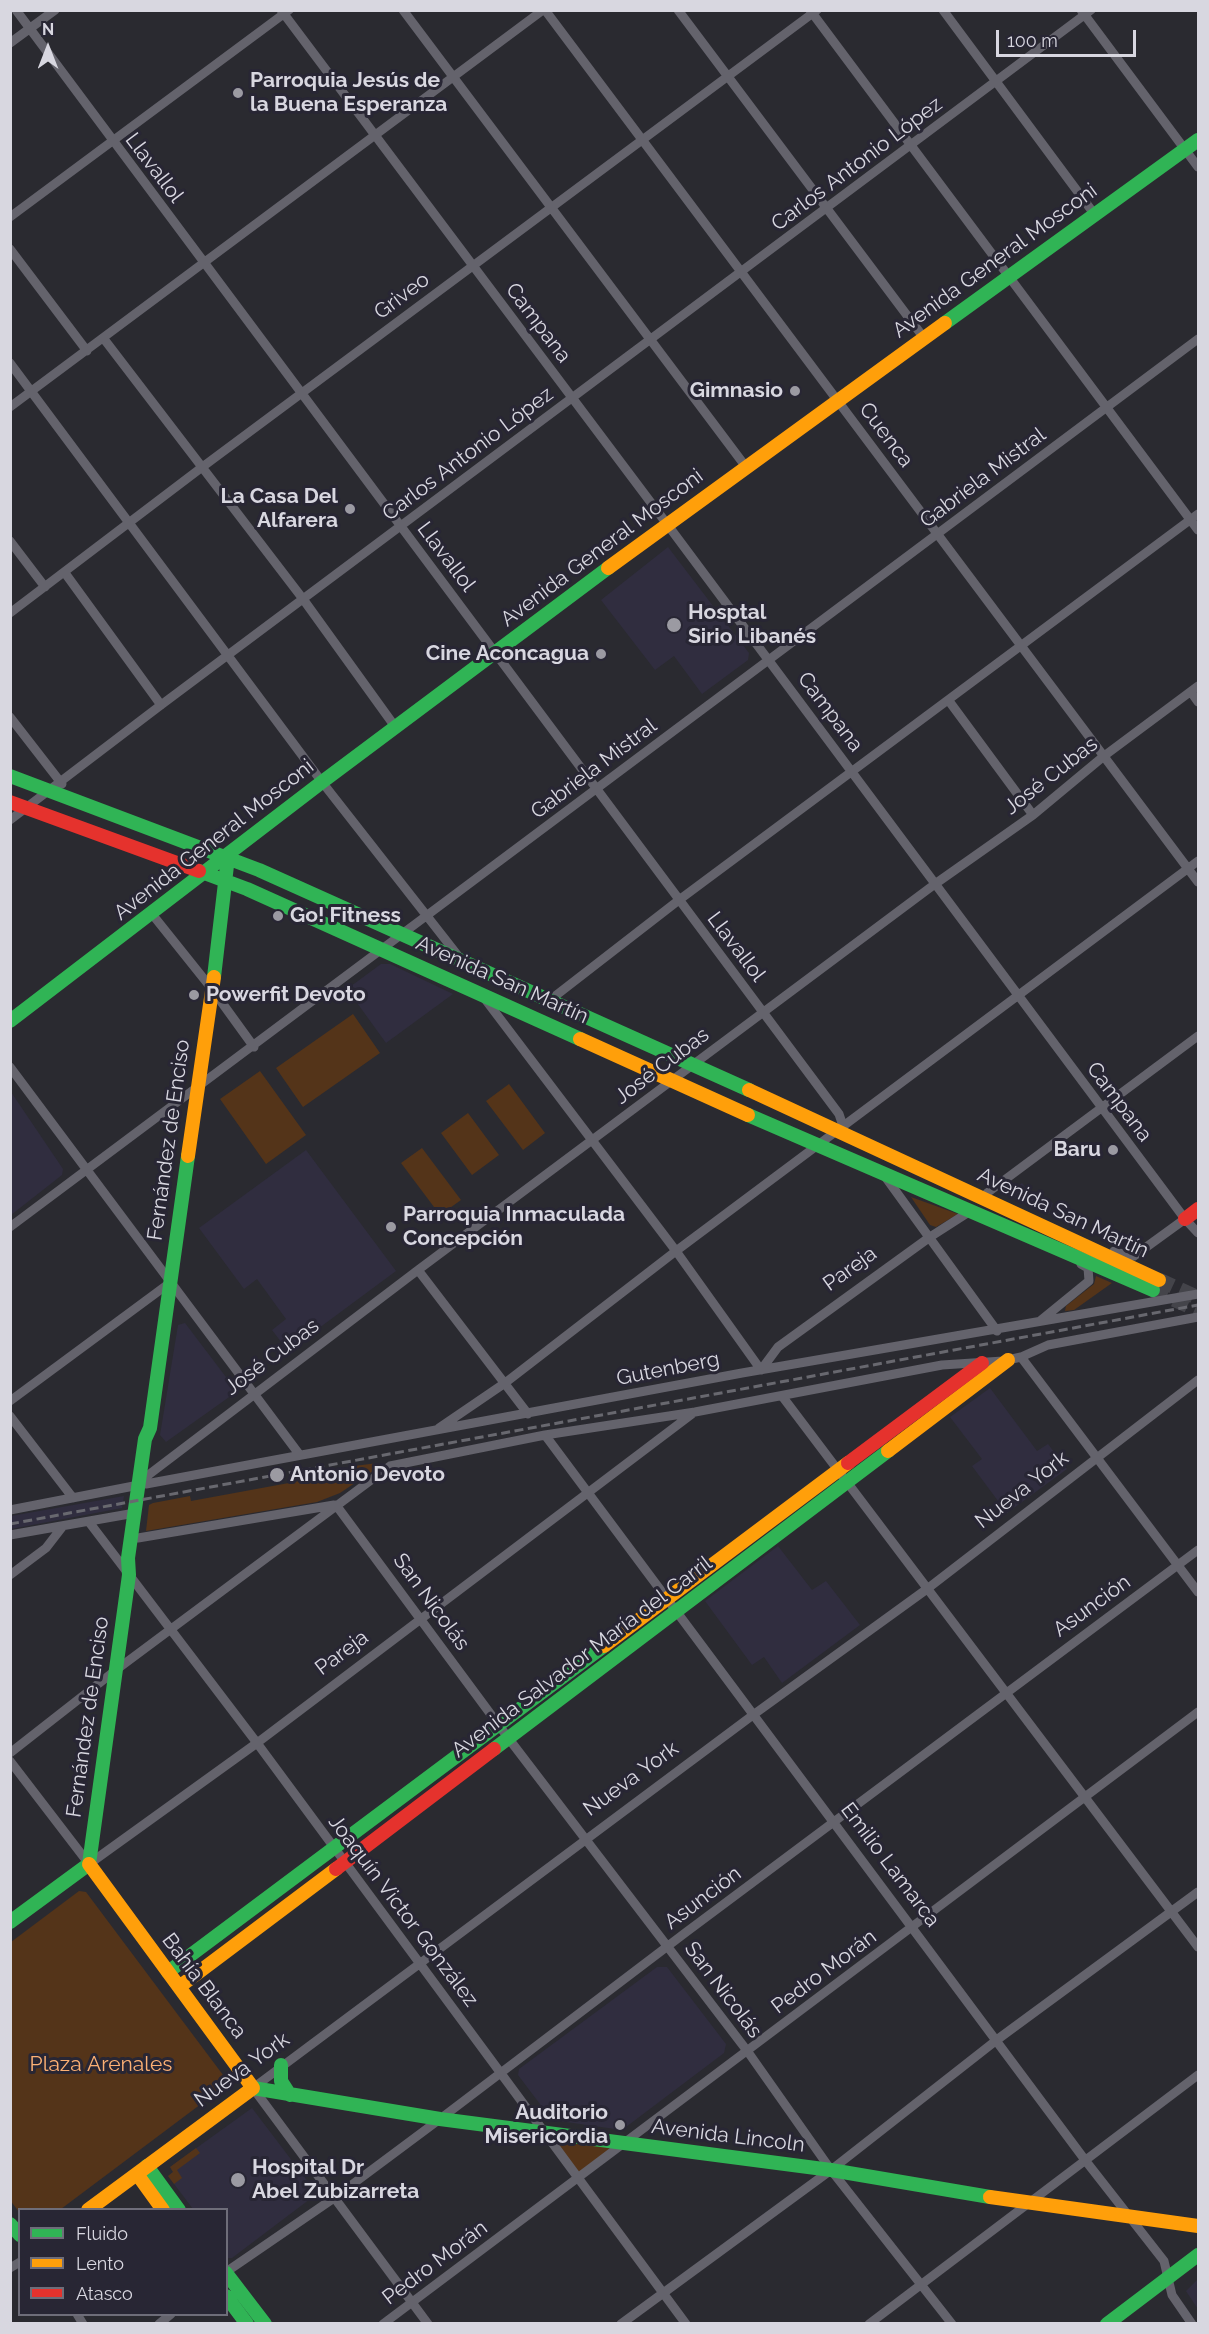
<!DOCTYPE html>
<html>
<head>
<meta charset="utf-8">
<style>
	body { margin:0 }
	#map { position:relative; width:1209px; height:2334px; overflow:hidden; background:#2a2a30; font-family:Raleway,sans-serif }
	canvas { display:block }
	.frame { position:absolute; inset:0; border:12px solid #d8d7e0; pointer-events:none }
	.legend { position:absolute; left:18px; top:2208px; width:210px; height:108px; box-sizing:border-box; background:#282634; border:2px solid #6e6d79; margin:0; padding:8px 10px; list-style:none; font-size:18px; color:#d8d7e0 }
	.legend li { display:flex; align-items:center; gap:12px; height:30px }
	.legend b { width:30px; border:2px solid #6e6d79 }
	.north { position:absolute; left:18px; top:18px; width:60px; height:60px; -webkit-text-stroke:4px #282634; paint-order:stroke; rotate:0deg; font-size:16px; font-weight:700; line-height:24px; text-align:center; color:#d8d7e0 }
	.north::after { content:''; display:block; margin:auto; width:21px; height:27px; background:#d8d7e0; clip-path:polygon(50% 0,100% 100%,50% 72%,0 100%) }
	.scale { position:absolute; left:996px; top:30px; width:140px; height:27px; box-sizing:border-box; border:3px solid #d8d7e0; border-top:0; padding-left:8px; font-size:18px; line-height:21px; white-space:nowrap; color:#d8d7e0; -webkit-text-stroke:4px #282634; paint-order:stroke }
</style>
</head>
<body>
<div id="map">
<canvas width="1209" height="2334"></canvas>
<div class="frame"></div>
<ul class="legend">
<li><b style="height:8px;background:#30b455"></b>Fluido</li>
<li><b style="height:8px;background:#ff9f0a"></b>Lento</li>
<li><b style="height:8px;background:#e5322d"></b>Atasco</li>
</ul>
<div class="north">N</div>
<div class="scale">100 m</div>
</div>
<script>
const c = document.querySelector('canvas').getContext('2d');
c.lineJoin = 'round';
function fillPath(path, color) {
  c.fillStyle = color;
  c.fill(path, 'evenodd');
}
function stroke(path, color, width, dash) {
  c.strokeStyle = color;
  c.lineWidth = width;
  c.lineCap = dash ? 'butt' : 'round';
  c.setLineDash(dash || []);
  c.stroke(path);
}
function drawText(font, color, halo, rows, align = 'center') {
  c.font = font + ' Raleway,sans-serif';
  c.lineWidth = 6;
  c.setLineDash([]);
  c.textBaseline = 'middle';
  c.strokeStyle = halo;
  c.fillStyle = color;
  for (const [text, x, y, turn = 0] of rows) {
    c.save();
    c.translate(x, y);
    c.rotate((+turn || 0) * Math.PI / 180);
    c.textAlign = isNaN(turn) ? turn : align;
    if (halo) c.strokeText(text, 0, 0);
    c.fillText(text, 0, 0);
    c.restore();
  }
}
fillPath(new Path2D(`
	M668 547 749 653 748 660 702 694 674 656 655 670 601 600Z
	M381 964H390L453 994 386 1043 347 989Z
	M11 1092 63 1169 62 1175 11 1215Z
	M306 1150 396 1271 288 1351 272 1330 286 1319 257 1279 244 1289 199 1228Z
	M1022 1183 1028 1191 1053 1203 1049 1214 1012 1197 1011 1191Z
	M185 1323 232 1385V1395L166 1442 160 1435 178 1325Z
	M990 1388 1037 1451 1048 1444 1067 1469 1007 1513 972 1466 982 1459 950 1417Z
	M124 1496 122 1508 11 1529V1516Z
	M778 1546 812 1590 826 1581 860 1625 782 1683 764 1657 752 1665 705 1601Z
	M657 1967H667L726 2044 724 2053 622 2130 552 2120 518 2075 519 2069Z
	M252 2108 315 2191 314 2196 232 2258H228L226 2210 193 2209 168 2176 173 2172 170 2167Z
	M1198 2279V2309L1186 2291Z`), '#302d3f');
fillPath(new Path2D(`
	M353 1014 380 1053 303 1107 276 1068Z
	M260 1071 306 1135 266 1164 220 1099Z
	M509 1084 545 1133 523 1150 486 1101Z
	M468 1113 499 1155 472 1175 441 1133Z
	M422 1148 461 1200 440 1215 401 1163Z
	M911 1197 958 1214 936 1227 930 1225Z
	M1096 1276 1112 1283 1074 1310 1065 1311 1066 1306 1094 1284Z
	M378 1463 379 1467 340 1493 317 1502 146 1531 149 1505 153 1503 190 1496 191 1501 354 1471V1466Z
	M79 1891 86 1892 226 2079 225 2086 61 2209 20 2210 19 2212 10 2200 11 1942Z
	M546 2134 624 2144 579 2178Z
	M196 2148 200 2153 177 2170 182 2178 174 2184 168 2176 173 2172 170 2167Z`), '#543419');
stroke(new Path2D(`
	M1159 1280 1198 1298
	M1153 1290 1198 1310`), '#44444a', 15, [15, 8]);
stroke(new Path2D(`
	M16 10 839 1114 843 1126
	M281 10 667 524 1185 1219 1198 1233
	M403 10 746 467
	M545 10 1198 882
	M678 10 924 338
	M810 10 1198 530
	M943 10 1095 215
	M1081 10 1198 167
	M10 43 55 10
	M10 217 289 10
	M10 249 87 351
	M104 339 303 599 396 728
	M10 363 322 782 459 957
	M10 407 543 10
	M10 541 45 587
	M65 573 161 705
	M10 613 201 468 817 10
	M1191 692 1198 702
	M949 701 1033 815
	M10 717 62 784
	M10 820 161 705 1091 10
	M152 914 212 989 254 1047
	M485 999 676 1251 761 1370
	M550 1000 679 900 1198 514
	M10 1067 299 1454
	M884 1175 997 1331
	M987 1193 1198 1036
	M10 1227 1198 339
	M1114 1251 1128 1256H1134L1185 1219
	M418 1270 528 1414
	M1040 1321 1089 1281 1088 1268 1081 1264
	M1021 1357 1198 1592
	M761 1370 778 1347 930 1237 972 1210
	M782 1396 1198 1947
	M10 1401 171 1282
	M10 1416 73 1498
	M439 1428 505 1383 676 1251 1198 861
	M545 1435 1085 2160 1164 2261 1172 2295 1192 2324
	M147 1476 418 1270 935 884 1033 815 1104 756 1198 686
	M146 1484 742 1373 1198 1294
	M336 1505 509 1739 748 2052 831 2170 952 2324
	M10 1510 139 1485
	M89 1522 257 1743 686 2324
	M10 1535 135 1513
	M138 1538 334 1505
	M10 1575 46 1548 63 1526
	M10 1753 116 1670 390 1466 545 1435 695 1412 942 1365 1003 1361 1021 1357 1048 1345 1198 1317
	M10 1761 89 1864 257 1743 692 1414
	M10 2268 20 2262
	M226 2272 334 2198 440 2119 685 1933 1198 1550
	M77 2314 83 2324
	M159 2324 171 2314
	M383 2324 1198 1712
	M428 2324 253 2088 753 1715 927 1589 1198 1380
	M621 2324 831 2170 998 2039 1198 1892
	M869 2324 1198 2075`), '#64636c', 9);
stroke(new Path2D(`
	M945 323 1198 140
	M10 776 259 870 749 1090
	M199 871 247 889 580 1039
	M214 977 228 857
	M10 1021 322 782 608 568
	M748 1115 1153 1290
	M494 1749 888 1451
	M89 1864 129 1575 128 1558 145 1439 150 1428 188 1156
	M10 1922 89 1864
	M168 1972 604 1646
	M281 2065V2081L290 2095
	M253 2088 440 2119 831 2170 990 2197
	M147 2166 179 2210
	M10 2224 20 2235
	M226 2273 265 2324
	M226 2296 247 2324
	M1107 2324 1198 2255`), '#30b455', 14);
stroke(new Path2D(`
	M608 568 945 323
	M580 1039 748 1115
	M749 1090 1159 1280
	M188 1156 214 977
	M888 1451 1008 1360
	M604 1646 848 1463
	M89 1864 253 2088
	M179 1987 336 1869
	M137 2174 163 2210
	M990 2197 1198 2226
	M88 2210 253 2088`), '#ff9f0a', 14);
stroke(new Path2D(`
	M10 802 199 871
	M1185 1219 1198 1209
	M848 1463 982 1363
	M336 1869 494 1749`), '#e5322d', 14);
stroke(new Path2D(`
	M10 1524 1198 1305`), '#68686f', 3, [9, 4.5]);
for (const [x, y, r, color] of [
	[238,93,6,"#9b9aa2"],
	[795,391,6,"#9b9aa2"],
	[350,509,6,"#9b9aa2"],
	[674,625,8,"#9b9aa2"],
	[601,654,6,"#9b9aa2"],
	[278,916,6,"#9b9aa2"],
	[194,995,6,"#9b9aa2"],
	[1113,1150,6,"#9b9aa2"],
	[391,1227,6,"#9b9aa2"],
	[277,1475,8,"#9b9aa2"],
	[620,2125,6,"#9b9aa2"],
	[238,2180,8,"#9b9aa2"]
]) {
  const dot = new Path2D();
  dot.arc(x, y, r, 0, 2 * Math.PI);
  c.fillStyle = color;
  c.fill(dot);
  stroke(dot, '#282634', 2);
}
drawText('bold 21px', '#d8d7e0', '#282634', [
	["Parroquia Jesús de",250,81],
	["la Buena Esperanza",250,105],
	["Gimnasio",783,391,"right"],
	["La Casa Del",338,497,"right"],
	["Alfarera",338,521,"right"],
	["Hosptal",688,613],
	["Sirio Libanés",688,637],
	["Cine Aconcagua",589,654,"right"],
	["Go! Fitness",290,916],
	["Powerfit Devoto",206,995],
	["Baru",1101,1150,"right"],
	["Parroquia Inmaculada",403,1215],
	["Concepción",403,1239],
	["Antonio Devoto",290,1475],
	["Auditorio",608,2113,"right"],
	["Misericordia",608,2137,"right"],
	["Hospital Dr",252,2168],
	["Abel Zubizarreta",252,2192]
], 'left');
drawText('21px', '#d8d7e0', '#282634', [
	["Carlos Antonio López",857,164,-37],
	["Llavallol",154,168,53],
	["Avenida General Mosconi",995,261,-36],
	["Griveo",402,296,-37],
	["Campana",538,323,53],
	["Cuenca",886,435,53],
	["Carlos Antonio López",468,454,-37],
	["Gabriela Mistral",983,478,-37],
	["Avenida General Mosconi",602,548,-37],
	["Llavallol",446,557,53],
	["Campana",830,712,53],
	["Gabriela Mistral",594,769,-37],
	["José Cubas",1051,776,-38],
	["Avenida General Mosconi",214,840,-38],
	["Llavallol",736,947,53],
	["Avenida San Martín",502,980,24],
	["José Cubas",662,1066,-37],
	["Campana",1119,1102,53],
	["Fernández de Enciso",169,1140,-82],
	["Avenida San Martín",1063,1213,25],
	["Pareja",850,1269,-36],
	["José Cubas",272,1357,-37],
	["Gutenberg",668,1369,-11],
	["Nueva York",1022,1490,-38],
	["San Nicolás",431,1602,54],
	["Asunción",1092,1606,-36],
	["Pareja",342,1653,-37],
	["Avenida Salvador María del Carril",582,1657,-37],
	["Fernández de Enciso",88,1717,-82],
	["Nueva York",631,1779,-36],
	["Emilio Lamarca",890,1865,53],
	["Asunción",703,1898,-37],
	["Joaquín Victor González",403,1911,53],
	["Pedro Morán",824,1972,-37],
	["Bahía Blanca",204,1986,53],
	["San Nicolás",723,1990,53],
	["Nueva York",242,2070,-36],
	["Avenida Lincoln",728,2136,7],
	["Pedro Morán",435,2263,-37]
]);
drawText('21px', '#fcb074', '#282634', [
	["Plaza Arenales",101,2065]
]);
</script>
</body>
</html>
